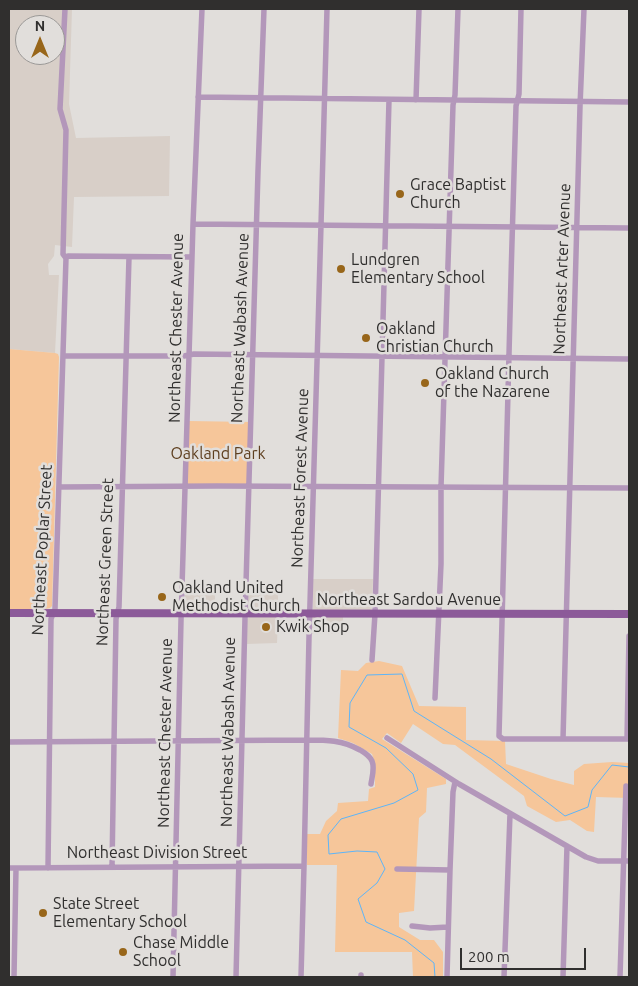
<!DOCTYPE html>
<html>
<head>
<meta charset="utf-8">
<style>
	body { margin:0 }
	#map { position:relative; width:638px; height:986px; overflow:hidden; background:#e1dedb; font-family:Ubuntu,sans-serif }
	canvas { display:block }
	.frame { position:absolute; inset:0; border:10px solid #302f2e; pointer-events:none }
	.north { position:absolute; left:15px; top:15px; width:50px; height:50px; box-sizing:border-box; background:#e1dedb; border:1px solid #9a9896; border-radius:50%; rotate:0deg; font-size:14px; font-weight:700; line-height:20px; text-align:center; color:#302f2e }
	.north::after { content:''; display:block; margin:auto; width:18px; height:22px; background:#98661a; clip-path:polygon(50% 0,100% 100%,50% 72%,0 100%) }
	.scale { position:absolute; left:460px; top:948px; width:126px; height:22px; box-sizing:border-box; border:2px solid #302f2e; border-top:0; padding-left:6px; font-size:15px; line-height:18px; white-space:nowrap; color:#302f2e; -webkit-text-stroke:4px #e1dedb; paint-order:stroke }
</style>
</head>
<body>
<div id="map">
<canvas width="638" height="986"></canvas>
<div class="frame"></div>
<div class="north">N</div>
<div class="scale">200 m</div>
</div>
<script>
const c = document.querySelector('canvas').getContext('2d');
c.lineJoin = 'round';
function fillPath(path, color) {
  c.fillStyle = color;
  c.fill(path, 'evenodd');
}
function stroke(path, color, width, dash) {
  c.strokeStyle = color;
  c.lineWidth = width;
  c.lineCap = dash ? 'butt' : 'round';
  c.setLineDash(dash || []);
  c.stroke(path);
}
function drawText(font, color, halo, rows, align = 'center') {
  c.font = font + ' Ubuntu,sans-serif';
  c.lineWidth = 5;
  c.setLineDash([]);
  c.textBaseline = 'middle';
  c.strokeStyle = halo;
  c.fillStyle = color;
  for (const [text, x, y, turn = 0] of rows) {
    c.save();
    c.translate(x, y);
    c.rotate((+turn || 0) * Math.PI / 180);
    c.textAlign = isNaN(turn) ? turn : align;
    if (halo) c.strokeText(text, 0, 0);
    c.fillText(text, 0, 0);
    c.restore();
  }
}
fillPath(new Path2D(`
	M9 9H72L69 104 76 138 170 136 169 196 74 197 72 247 55 245 54 256 48 264 49 275H59L55 353 9 349ZM25 25H55V55H25Z
	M313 579H373L372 609 369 611 313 610Z
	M248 592H278V611L250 610 248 609Z
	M185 595H215V610H185L184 608Z
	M250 616H278L277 643 246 644 247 619Z
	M343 616V634H311L312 617Z`), '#d8cfc8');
fillPath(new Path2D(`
	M9 349 55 353 58 354 59 357 52 606 50 608 45 609H9Z
	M188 421 251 422 249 486H186Z
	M379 661 402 666 419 706 466 707V740L505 741 506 764 551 779 574 785V771L584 764 612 762 629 763V798L596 797 594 832 587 831 570 820 556 822 527 806 524 796 455 745 443 744 413 724 401 743 387 733 382 739 446 779V784L427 788 426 812 419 818 414 911 399 913V927L420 940H434L443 952V977H413L412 952H335L337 865H307V834H320L326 821 337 811 338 803 368 801 369 789 375 787V763L372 754 353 743 338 738 341 670 358 671 366 663Z`), '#f6c69a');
stroke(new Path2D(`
	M435 977 434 963 405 940 366 922 358 899 377 883 385 869 377 852 357 851 329 854 328 835 341 819 394 803 418 790 413 774 386 748 349 727 350 703 367 675 402 674 414 711 491 759 565 816 588 807 592 790 612 765 629 767`), '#5db5f9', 1);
stroke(new Path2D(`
	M521 9 519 94 516 106C510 316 503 526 499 736L503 739H629
	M198 97 629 102
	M416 100 419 9
	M193 224 629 228
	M66 258 68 256 192 257
	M63 356H184L194 354 629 359
	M59 487 217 486 629 488
	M372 660 375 614 389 100
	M435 698 441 564V487L453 105 455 95 458 9
	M387 738 459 784 586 857 598 861H629
	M563 739 580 106 584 9
	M627 739 629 636
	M9 742 307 740C327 740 342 740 360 750 365 753 369 755 372 761 375 768 372 777 371 784
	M112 867 116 619 119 607 129 257
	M9 868 304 866
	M48 868 51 619 55 609 66 258 63 254 66 130 60 109 65 9
	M397 869 450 870
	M412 926 430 928 448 927
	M14 977 16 868
	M173 977 181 620 193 224 202 9
	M236 977 245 618 258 171 264 9
	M301 977 304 866 309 637 321 225 327 9
	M361 977V975
	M447 977 450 870 453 792 455 782
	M504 977 510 814
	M563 977 567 846
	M620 977 626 786`), '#b397ba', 5.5);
stroke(new Path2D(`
	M9 613 629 614`), '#8c5a99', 8);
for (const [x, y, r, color] of [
	[400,194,5,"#98661a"],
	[341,269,5,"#98661a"],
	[366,338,5,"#98661a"],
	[425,383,5,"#98661a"],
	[162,597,5,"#98661a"],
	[266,627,5,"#98661a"],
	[43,913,5,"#98661a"],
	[123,952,5,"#98661a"]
]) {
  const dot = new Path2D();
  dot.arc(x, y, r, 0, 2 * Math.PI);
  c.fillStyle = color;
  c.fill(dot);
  stroke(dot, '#e1dedb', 2);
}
drawText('16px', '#302f2e', '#e1dedb', [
	["Grace Baptist",410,185],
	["Church",410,203],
	["Lundgren",351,260],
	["Elementary School",351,278],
	["Oakland",376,329],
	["Christian Church",376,347],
	["Oakland Church",435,374],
	["of the Nazarene",435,392],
	["Oakland United",172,588],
	["Methodist Church",172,606],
	["Kwik Shop",276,627],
	["State Street",53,904],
	["Elementary School",53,922],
	["Chase Middle",133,943],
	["School",133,961]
], 'left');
drawText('16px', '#302f2e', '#e1dedb', [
	["Northeast Arter Avenue",562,269,-88],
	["Northeast Chester Avenue",176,328,-89],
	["Northeast Wabash Avenue",240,328,-88],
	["Northeast Forest Avenue",300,478,-88],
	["Northeast Poplar Street",42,550,-87],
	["Northeast Green Street",105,562,-88],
	["Northeast Sardou Avenue",409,600],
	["Northeast Wabash Avenue",228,732,-89],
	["Northeast Chester Avenue",165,733,-89],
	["Northeast Division Street",157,853]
]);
drawText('16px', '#5e3f1f', '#e1dedb', [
	["Oakland Park",218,454]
]);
</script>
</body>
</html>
